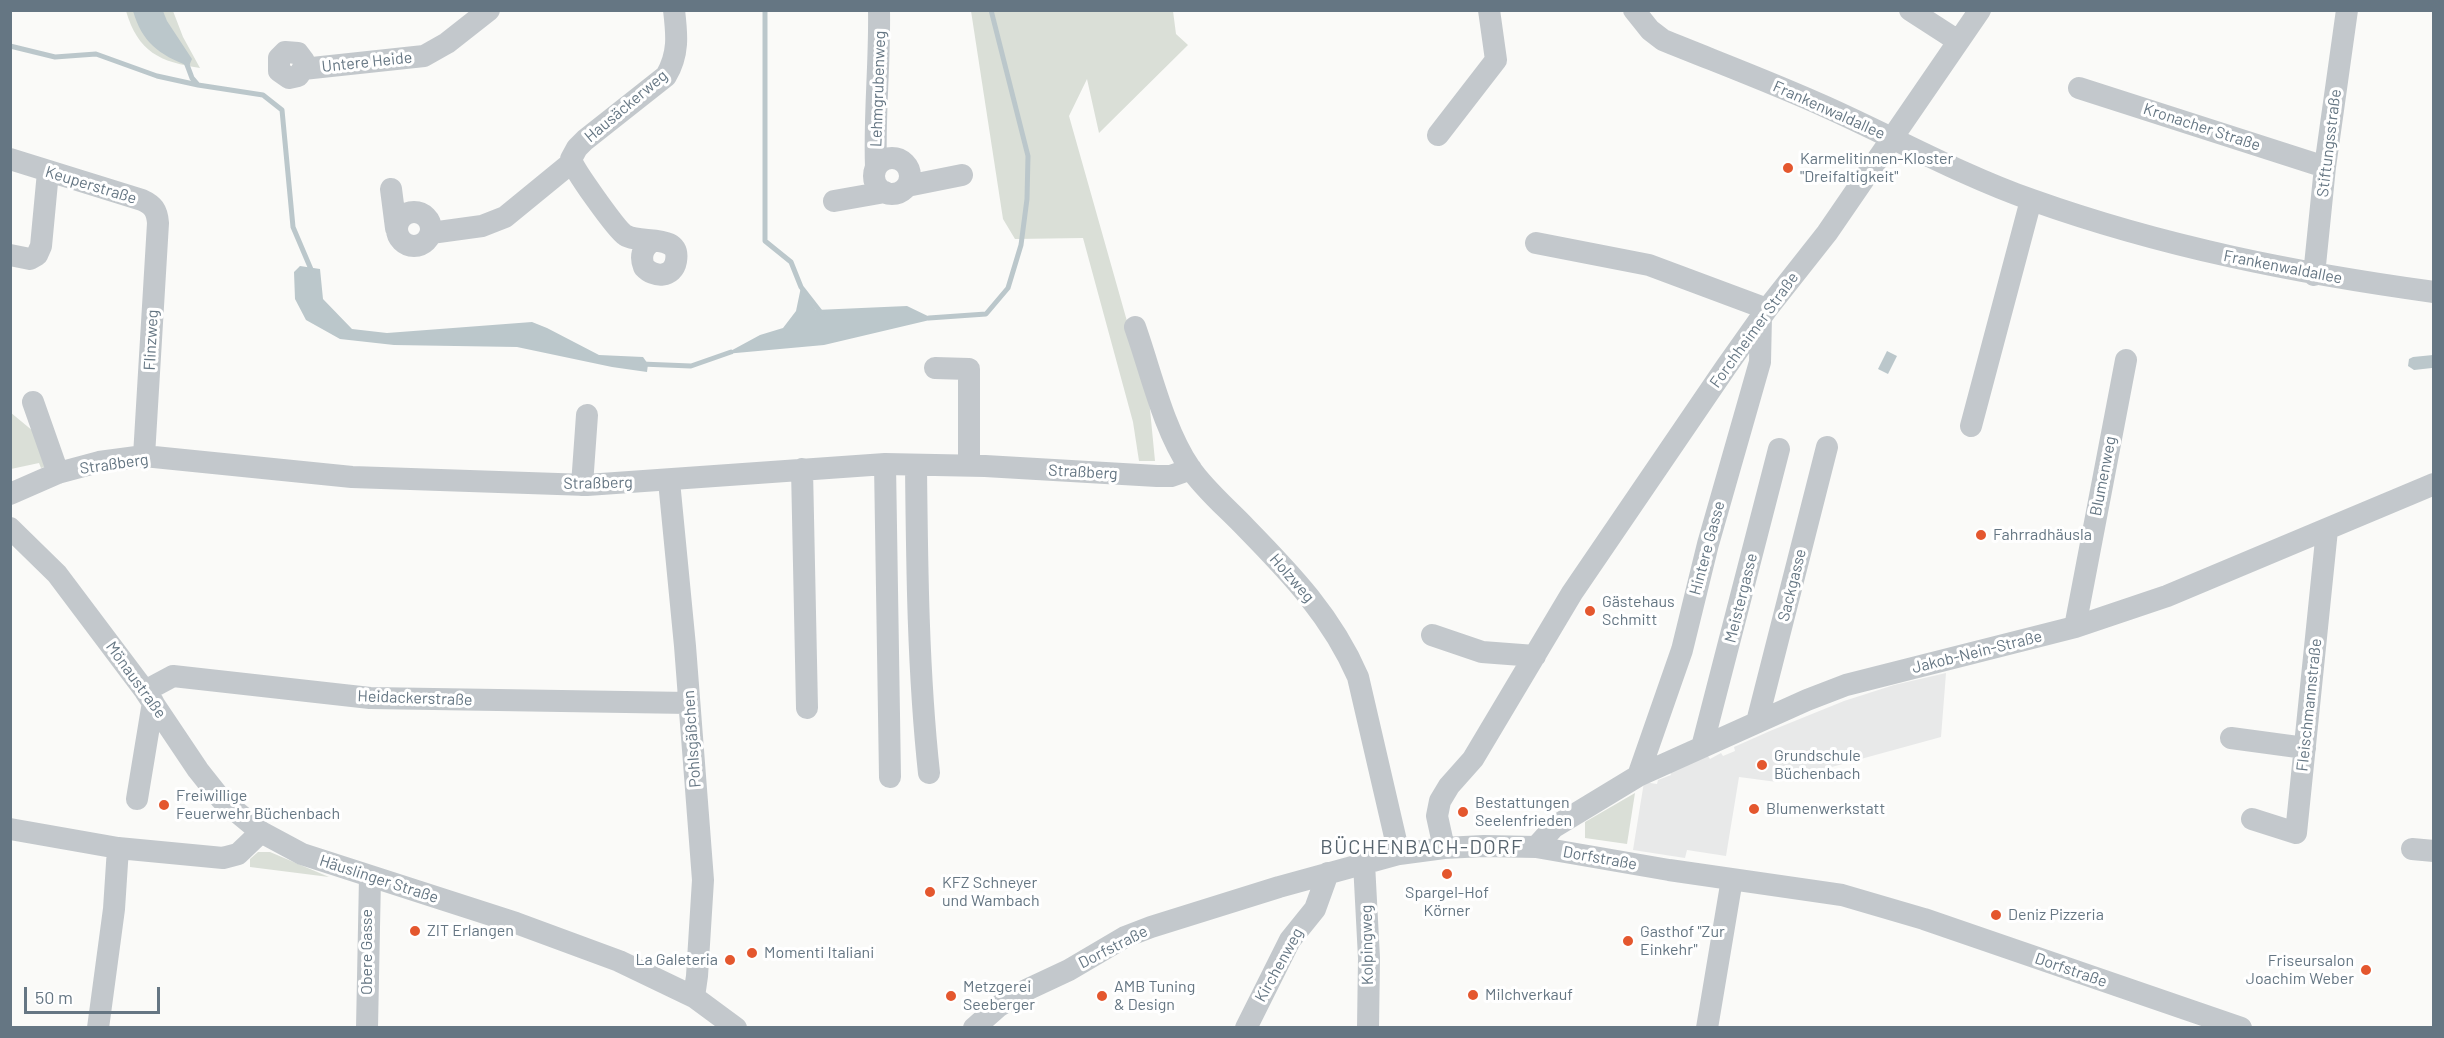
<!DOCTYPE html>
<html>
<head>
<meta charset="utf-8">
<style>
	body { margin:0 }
	#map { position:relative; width:2444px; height:1038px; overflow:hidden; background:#fafaf8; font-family:Barlow,sans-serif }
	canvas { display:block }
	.frame { position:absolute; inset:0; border:12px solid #657683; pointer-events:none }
	.scale { position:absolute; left:24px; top:987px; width:136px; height:27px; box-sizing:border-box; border:3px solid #657683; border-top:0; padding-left:8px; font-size:18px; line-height:21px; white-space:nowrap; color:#657683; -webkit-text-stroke:4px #fff; paint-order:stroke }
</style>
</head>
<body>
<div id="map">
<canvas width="2444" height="1038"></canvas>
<div class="frame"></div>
<div class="scale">50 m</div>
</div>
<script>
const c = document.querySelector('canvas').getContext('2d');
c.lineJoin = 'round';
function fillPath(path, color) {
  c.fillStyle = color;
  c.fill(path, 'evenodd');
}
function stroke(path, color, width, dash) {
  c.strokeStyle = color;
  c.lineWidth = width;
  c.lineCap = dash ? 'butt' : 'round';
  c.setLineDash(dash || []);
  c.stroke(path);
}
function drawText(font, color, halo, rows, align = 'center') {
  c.font = font + ' Barlow,sans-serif';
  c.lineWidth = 6;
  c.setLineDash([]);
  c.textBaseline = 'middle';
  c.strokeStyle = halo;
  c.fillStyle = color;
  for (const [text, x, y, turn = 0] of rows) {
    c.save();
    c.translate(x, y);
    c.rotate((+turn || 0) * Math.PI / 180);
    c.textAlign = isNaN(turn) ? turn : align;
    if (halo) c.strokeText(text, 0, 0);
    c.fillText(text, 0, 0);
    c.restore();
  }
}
fillPath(new Path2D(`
	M1946 673 1941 737 1777 782 1739 777 1726 856 1687 850 1685 858 1633 850 1644 782 1657 784 1658 780 1671 775 1670 771 1707 755 1710 759 1721 753 1723 756 1735 751 1734 747 1770 731 1844 701 1894 685Z`), '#e8e9e9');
fillPath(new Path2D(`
	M126 11H173L183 37 200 68C160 62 138 52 126 11Z
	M971 11H1173L1176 34 1188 45 1099 133 1087 79 1069 116 1149 399 1155 461H1139L1133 422 1083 238 1015 239 1003 219Z
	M10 412 39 436 50 465 41 468 39 463 11 469Z
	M1635 793 1627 844 1585 838V822Z
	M258 852H270L329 877 250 867V859Z`), '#dadfd7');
fillPath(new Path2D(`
	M133 11H163L167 21 192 59 189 66C159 55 142 42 133 11Z
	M300 266 320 269 323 299 352 329 387 333 532 322 547 328 599 355 643 357 648 364 647 372 612 367 517 347 394 345 340 339 306 320 295 299 294 272Z
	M801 287 816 310 907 306 934 319 824 345 725 354 760 335 783 328 796 311Z
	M1887 351 1897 356 1888 374 1878 369Z
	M2433 355 2432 368 2414 370 2408 366 2409 359 2413 357Z`), '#bbc7cb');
stroke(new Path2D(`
	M765 10V241L791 262 801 287 822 314
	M10 46 55 57 96 54 157 76 198 85
	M186 62 192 78 198 85 263 95 282 110 293 227 313 274
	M929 318 986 314 1008 288 1021 245 1027 199 1028 156 991 10
	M641 364 691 366 731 352`), '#bbc7cb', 5);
stroke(new Path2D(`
	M1634 10 1650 30 1663 40C1717 62 1773 83 1826 107 1895 138 1961 175 2032 200 2164 247 2296 273 2434 292
	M1910 10 1958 41
	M303 69 304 61 298 53 285 52 279 58V71L289 78 298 76 303 69 424 56 447 43 489 10
	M2079 88 2325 167
	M1438 135 1496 60 1489 10
	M874 176a18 18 0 1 1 36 0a18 18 0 1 1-36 0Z
	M10 159 142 200C153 205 157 210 158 223L144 456
	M876 167C874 115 880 63 879 10
	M907 186 962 175
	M391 189 396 228
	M834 201 885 192
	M397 229a17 17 0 1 1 34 0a17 17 0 1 1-34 0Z
	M431 233 482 226 505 217 571 163
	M651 242C642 248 640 257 644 267 654 278 673 278 676 261 681 232 640 245 625 235 617 230 573 169 571 159L577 148 585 140 666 76C679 54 677 35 674 10
	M1536 243 1649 265 1767 309
	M10 255 30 259 37 255 41 246 48 172
	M2314 275 2325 167 2347 10
	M1135 327C1151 372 1163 428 1190 468 1205 490 1228 509 1246 528 1292 575 1332 617 1358 677L1399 854
	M935 368 969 369V465
	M33 402 58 473
	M1971 426 2031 200
	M885 464 890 777
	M916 465C917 567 918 671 929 773
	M802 469 807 708
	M669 481 685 646 703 880 697 976 694 997
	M582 485 587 415
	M10 494 58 473 99 462 144 456 352 477 587 485 885 464 985 466 1157 476H1171L1191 469
	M10 528 57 574 145 691 198 770 221 799 261 832 302 854 516 923 619 961 694 997 736 1028
	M2075 627 2126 360
	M1432 635 1482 652 1535 656
	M145 691 173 676 370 698 689 703
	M1757 722 1827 447
	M2231 738 2305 748
	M1702 747 1779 449
	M1638 776 1682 650 1708 544 1760 362 1761 316
	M137 799 153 702
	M2252 819 2296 833 2327 530
	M10 829 118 848 223 858 238 854 261 832
	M1536 847 1554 827 1638 776 1807 700 1846 685 2075 627 2167 596 2434 484
	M1444 848 1437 816 1440 801 1449 786 1473 759 1572 593 1726 367 1767 309 1827 233 1980 10
	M2412 849 2434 851
	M1364 863 1369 958 1368 1028
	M98 1028 114 909 118 848
	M367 1028 370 877
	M974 1028 999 1006 1022 992 1069 970 1125 937 1151 927 1279 887 1399 854 1444 848 1484 846 1536 847 1669 870 1842 895 1924 919 2241 1028
	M1246 1028 1290 940 1315 909 1328 873
	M1707 1028 1732 879`), '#c3c8cc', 22);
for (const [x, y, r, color] of [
	[1788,168,6,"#e4572e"],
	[1981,535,6,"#e4572e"],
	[1590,611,6,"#e4572e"],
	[1762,765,6,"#e4572e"],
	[164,805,6,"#e4572e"],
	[1754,809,6,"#e4572e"],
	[1463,812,6,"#e4572e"],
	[1447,874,6,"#e4572e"],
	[930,892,6,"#e4572e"],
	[1996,915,6,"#e4572e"],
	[415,931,6,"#e4572e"],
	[1628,941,6,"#e4572e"],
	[752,953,6,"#e4572e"],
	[730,960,6,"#e4572e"],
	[2366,970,6,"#e4572e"],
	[1473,995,6,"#e4572e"],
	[951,996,6,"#e4572e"],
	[1102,996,6,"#e4572e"]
]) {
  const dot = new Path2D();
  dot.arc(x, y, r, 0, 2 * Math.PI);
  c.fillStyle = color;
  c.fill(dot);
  stroke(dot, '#fff', 2);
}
drawText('16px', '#657683', '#fff', [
	["Untere Heide",367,62,-6],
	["Lehmgrubenweg",878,89,-88],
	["Hausäckerweg",626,106,-40],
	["Frankenwaldallee",1829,110,24],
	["Kronacher Straße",2202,127,18],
	["Stiftungsstraße",2329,143,-83],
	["Keuperstraße",91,185,17],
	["Frankenwaldallee",2283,267,11],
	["Forchheimer Straße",1754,330,-54],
	["Flinzweg",151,340,-87],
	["Straßberg",114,464,-8],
	["Straßberg",1083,472,3],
	["Blumenweg",2103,476,-79],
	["Straßberg",598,483,-1],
	["Hintere Gasse",1707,548,-75],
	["Holzweg",1292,578,49],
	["Sackgasse",1792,585,-76],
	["Meistergasse",1741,598,-76],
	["Jakob-Nein-Straße",1977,652,-14],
	["Mönaustraße",136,680,54],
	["Heidackerstraße",415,698,2],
	["Fleischmannstraße",2309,705,-84],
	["Pohlsgäßchen",692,739,-94],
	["Dorfstraße",1600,858,10],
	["Häuslinger Straße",379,879,18],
	["Kolpingweg",1367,945,-91],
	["Dorfstraße",1113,947,-27],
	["Obere Gasse",367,952,-90],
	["Kirchenweg",1279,965,-61],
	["Dorfstraße",2071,970,19]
]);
drawText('16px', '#657683', '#fff', [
	["Karmelitinnen-Kloster",1800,159],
	["\"Dreifaltigkeit\"",1800,177],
	["Fahrradhäusla",1993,535],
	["Gästehaus",1602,602],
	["Schmitt",1602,620],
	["Grundschule",1774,756],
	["Büchenbach",1774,774],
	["Freiwillige",176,796],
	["Feuerwehr Büchenbach",176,814],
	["Bestattungen",1475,803],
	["Seelenfrieden",1475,821],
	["Blumenwerkstatt",1766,809],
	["KFZ Schneyer",942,883],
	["und Wambach",942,901],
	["Spargel-Hof",1447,893,"center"],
	["Körner",1447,911,"center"],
	["Deniz Pizzeria",2008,915],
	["ZIT Erlangen",427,931],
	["Gasthof \"Zur",1640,932],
	["Einkehr\"",1640,950],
	["Momenti Italiani",764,953],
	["La Galeteria",718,960,"right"],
	["Friseursalon",2354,961,"right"],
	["Joachim Weber",2354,979,"right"],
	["Metzgerei",963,987],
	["Seeberger",963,1005],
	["AMB Tuning",1114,987],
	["& Design",1114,1005],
	["Milchverkauf",1485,995]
], 'left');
c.letterSpacing = '1.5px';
drawText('20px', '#57646e', '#fff', [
	["BÜCHENBACH-DORF",1422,847]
]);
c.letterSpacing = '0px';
</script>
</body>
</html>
